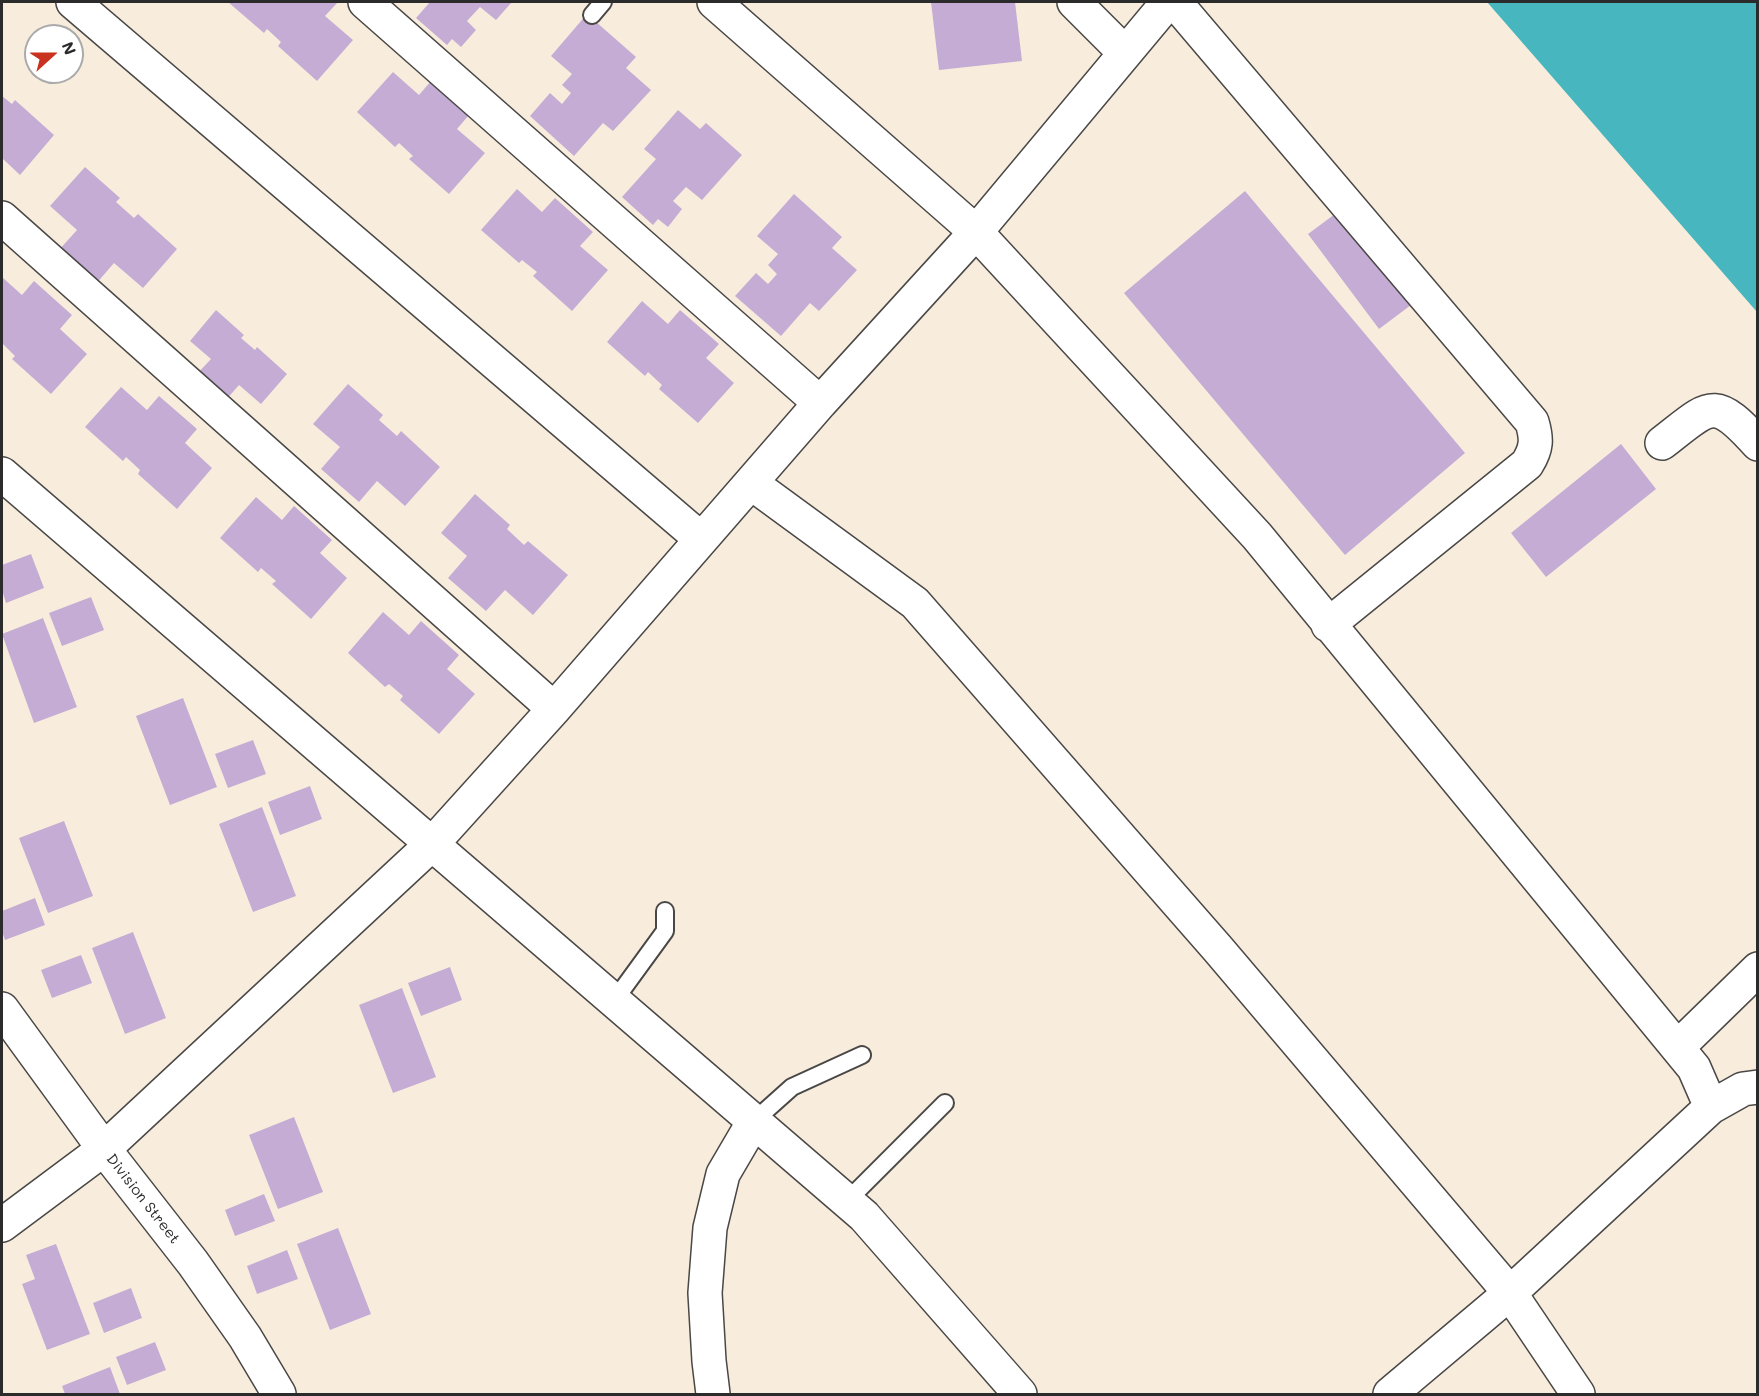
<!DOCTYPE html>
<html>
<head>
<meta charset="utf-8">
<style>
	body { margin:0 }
	#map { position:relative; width:1759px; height:1396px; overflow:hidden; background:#f8eddd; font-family:Mali,sans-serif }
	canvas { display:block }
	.frame { position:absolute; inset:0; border:3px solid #2b2b2b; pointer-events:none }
	.north { position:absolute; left:24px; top:24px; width:60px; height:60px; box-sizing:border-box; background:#fff; border:2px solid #aaa; border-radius:50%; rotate:69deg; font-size:16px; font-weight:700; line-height:24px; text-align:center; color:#2b2b2b }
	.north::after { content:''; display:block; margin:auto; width:21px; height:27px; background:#c8321e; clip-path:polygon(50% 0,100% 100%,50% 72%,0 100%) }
</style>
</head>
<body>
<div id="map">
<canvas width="1759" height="1396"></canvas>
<div class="frame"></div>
<div class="north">N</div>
</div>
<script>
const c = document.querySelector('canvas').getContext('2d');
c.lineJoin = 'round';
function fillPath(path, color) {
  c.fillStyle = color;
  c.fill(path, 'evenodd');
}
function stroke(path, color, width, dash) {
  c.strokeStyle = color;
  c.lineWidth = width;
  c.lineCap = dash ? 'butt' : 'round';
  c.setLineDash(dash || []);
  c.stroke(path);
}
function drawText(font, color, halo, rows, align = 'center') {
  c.font = font + ' Mali,sans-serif';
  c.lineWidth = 5;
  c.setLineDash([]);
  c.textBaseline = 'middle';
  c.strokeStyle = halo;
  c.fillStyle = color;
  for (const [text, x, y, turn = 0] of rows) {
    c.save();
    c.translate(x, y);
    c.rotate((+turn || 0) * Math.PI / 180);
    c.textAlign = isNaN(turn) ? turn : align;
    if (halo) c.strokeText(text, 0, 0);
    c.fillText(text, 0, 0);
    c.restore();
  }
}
fillPath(new Path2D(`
	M1487 2H1757V312Z`), '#47b6be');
fillPath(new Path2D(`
	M228 2H338L325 16 353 40 317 81 278 46 281 42 267 29 264 33Z
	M430 2H512L496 20 480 7 467 21 476 30 461 47 452 39 447 45 416 18Z
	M931 2H1015L1022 61 939 70Z
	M587 14 636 57 626 68 651 90 613 131 603 123 574 156 530 116 550 93 562 104 571 93 562 85 572 74 551 56Z
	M393 72 419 95 431 81 469 115 457 129 485 153 449 194 409 159 413 156 399 143 395 147 357 112Z
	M2 96 12 104 15 100 54 135 20 175 2 158Z
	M678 110 700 129 706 123 742 155 702 200 686 187 673 201 682 209 668 227 658 219 653 225 622 197 656 159 644 149Z
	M85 167 120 198 116 202 134 218 138 214 177 249 143 288 114 263 95 285 58 251 77 230 50 206Z
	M517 189 542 212 555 198 593 232 580 246 608 270 572 311 533 276 537 272 522 260 519 263 481 230Z
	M1245 191 1465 453 1345 555 1124 293Z
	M794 194 842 237 832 248 857 270 819 311 810 303 781 336 735 296 756 273 768 284 777 274 768 265 778 254 757 236Z
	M1339 211 1411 305 1379 329 1308 234Z
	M2 277 22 295 34 281 72 315 60 329 87 354 51 394 12 359 15 356 2 343Z
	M642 301 668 324 680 310 719 344 706 358 734 383 698 423 659 389 662 385 648 372 645 376 607 342Z
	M216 310 244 335 241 338 255 350 257 347 287 374 261 404 239 385 225 401 196 375 211 359 190 341Z
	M348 384 383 415 379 420 397 436 401 431 440 467 405 506 377 481 359 502 321 469 340 447 313 424Z
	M121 387 147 410 159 396 197 429 185 443 212 468 177 509 138 474 140 470 126 457 123 461 85 427Z
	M1621 444 1656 489 1546 577 1511 533Z
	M475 494 510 525 507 529 524 545 528 541 568 575 533 615 505 590 486 611 448 578 467 556 441 533Z
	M256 497 282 520 294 506 332 540 320 553 347 578 311 619 272 584 276 581 261 568 258 572 220 538Z
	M31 554 44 588 6 603 2 590V565Z
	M91 597 104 630 62 646 49 613Z
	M383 612 409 635 421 621 459 655 447 669 475 694 439 734 400 700 403 696 389 684 385 687 348 653Z
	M43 618 77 707 34 723 2 634Z
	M183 698 217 787 170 805 136 716Z
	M253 740 266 774 228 788 215 754Z
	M310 786 322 819 280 835 268 802Z
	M262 807 296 896 253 912 219 824Z
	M64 821 93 896 48 913 19 838Z
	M35 898 45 925 5 940 2 931V911Z
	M133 932 166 1018 125 1034 92 948Z
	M81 955 92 983 52 998 41 970Z
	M450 967 462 1000 421 1016 408 983Z
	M402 988 436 1077 393 1093 359 1005Z
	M294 1117 323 1192 278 1209 249 1135Z
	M264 1194 275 1221 235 1236 225 1210Z
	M338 1228 371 1314 330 1330 297 1244Z
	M56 1244 90 1334 47 1350 22 1284 35 1279 26 1255Z
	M287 1250 298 1279 257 1294 247 1266Z
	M131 1288 142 1318 104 1333 93 1303Z
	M155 1342 166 1370 127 1385 116 1357Z
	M110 1367 120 1394H65L62 1386Z`), '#c5acd4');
const service = new Path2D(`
	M592 15 603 2
	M614 1001 665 931V911
	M754 1121 792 1087 862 1055
	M847 1201 945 1103`);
const minor = new Path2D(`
	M73 2 701 539
	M365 2 820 403
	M714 2 976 232 1257 536 1694 1068 1711 1107 1510 1293 1390 1394
	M1074 2 1125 53
	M1175 2 1532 422C1537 439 1537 448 1527 464L1328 625
	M2 218 554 709
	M1662 443C1710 406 1713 394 1758 444
	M2 474 864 1216 1020 1394
	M751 483 915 603 1218 949 1510 1293 1578 1394
	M2 1009 104 1149 193 1263 245 1337 279 1394
	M1679 1046 1758 969
	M1711 1107 1743 1089 1758 1087
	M2 1225 104 1149 432 844 554 709 820 403 976 232 1168 2
	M713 1394 709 1361 705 1293 710 1228 723 1174 754 1121`);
stroke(service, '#4a4846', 20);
stroke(minor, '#4a4846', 36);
stroke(service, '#fff', 16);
stroke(minor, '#fff', 33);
drawText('15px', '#2b2b2b', '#fff', [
	["Division Street",143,1199,52]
]);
</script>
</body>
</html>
